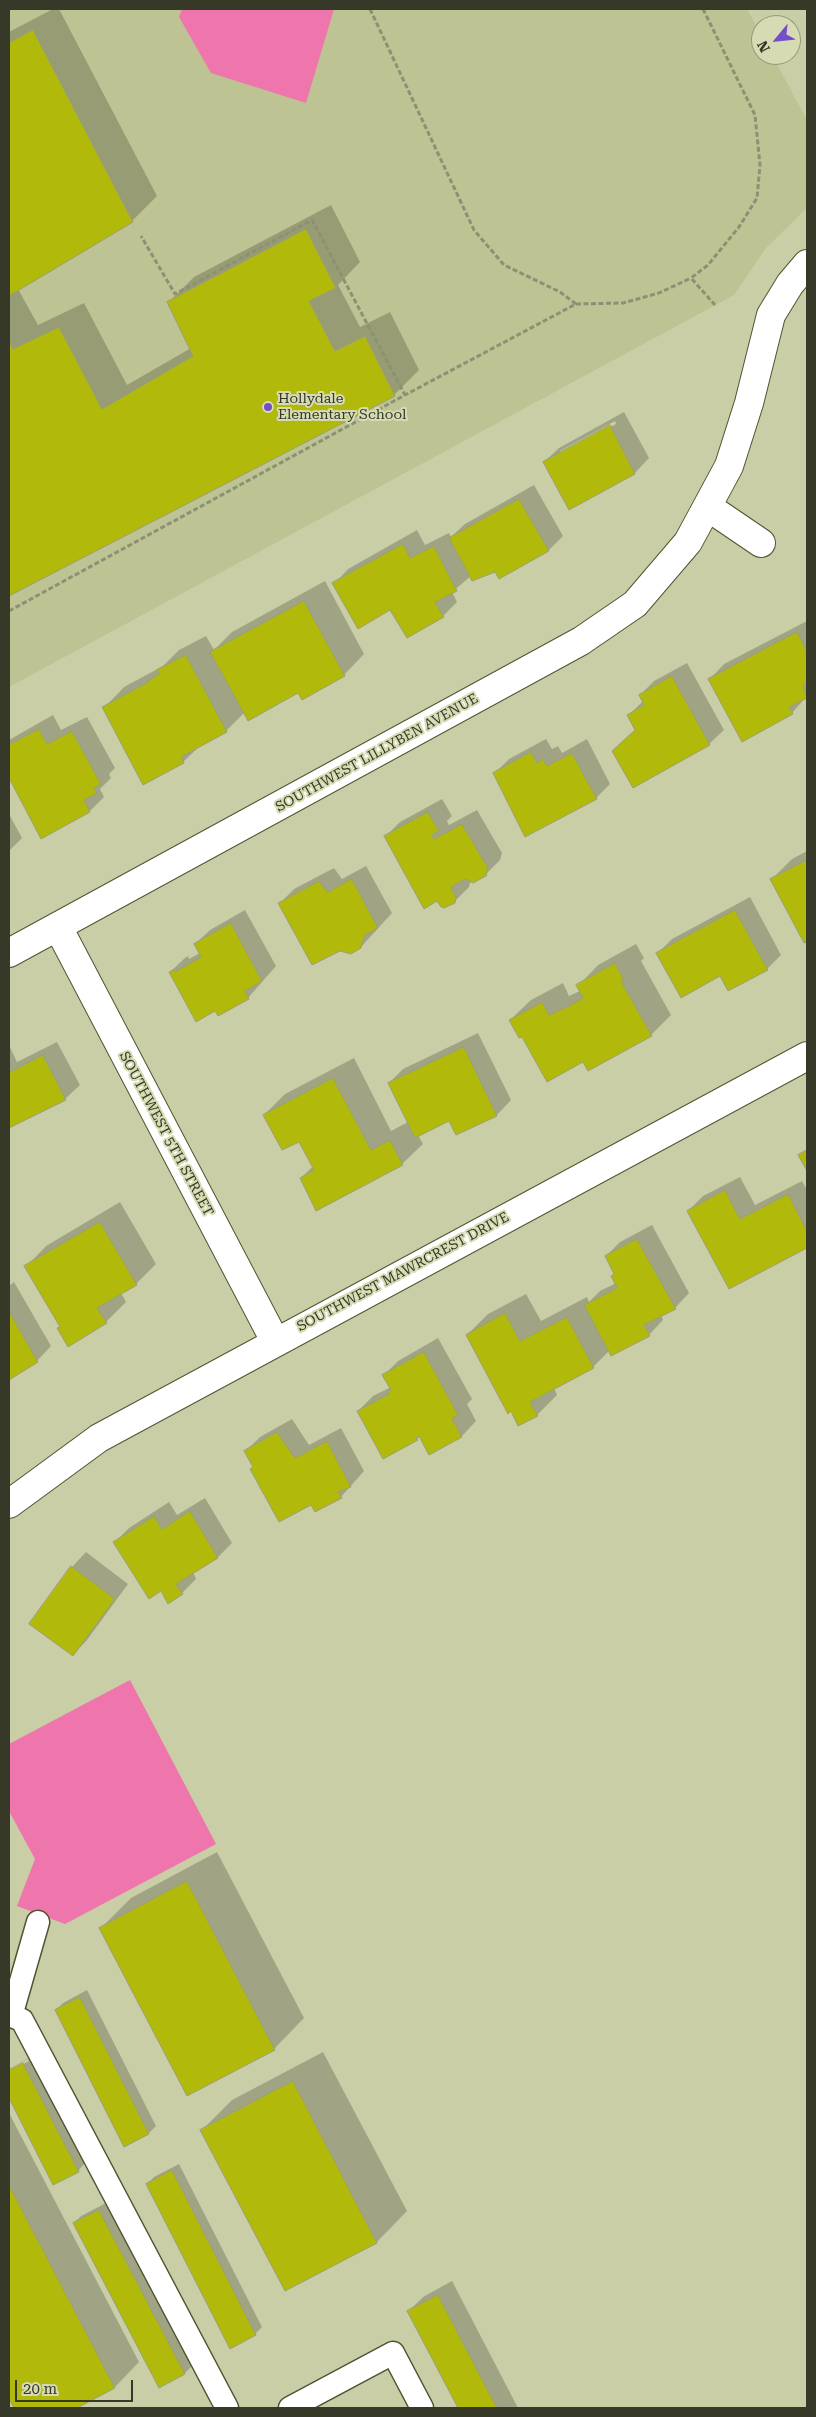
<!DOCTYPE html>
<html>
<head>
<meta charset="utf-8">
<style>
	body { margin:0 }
	#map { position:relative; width:816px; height:2417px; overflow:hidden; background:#c9cea6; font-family:"Roboto Serif",serif }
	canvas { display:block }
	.frame { position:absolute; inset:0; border:10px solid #363828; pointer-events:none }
	.north { position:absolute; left:751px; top:15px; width:50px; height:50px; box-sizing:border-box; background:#d6dbb3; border:1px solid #969a7b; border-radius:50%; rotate:242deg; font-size:14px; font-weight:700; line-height:20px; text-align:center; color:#363828 }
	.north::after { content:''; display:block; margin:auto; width:18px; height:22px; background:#744fc8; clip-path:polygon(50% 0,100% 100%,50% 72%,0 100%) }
	.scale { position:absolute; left:15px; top:2380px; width:118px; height:22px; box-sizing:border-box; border:2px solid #363828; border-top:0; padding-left:6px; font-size:15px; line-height:18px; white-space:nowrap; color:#363828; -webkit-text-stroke:4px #d6dbb3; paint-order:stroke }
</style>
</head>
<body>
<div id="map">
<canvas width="816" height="2417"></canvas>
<div class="frame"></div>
<div class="north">N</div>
<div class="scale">20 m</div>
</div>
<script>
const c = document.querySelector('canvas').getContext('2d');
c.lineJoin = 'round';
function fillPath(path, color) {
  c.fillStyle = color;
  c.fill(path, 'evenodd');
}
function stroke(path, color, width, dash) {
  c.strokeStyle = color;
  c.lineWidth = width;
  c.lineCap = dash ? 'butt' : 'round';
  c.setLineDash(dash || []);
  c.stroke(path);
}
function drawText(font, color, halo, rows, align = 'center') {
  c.font = font + ' "Roboto Serif",serif';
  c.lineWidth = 4;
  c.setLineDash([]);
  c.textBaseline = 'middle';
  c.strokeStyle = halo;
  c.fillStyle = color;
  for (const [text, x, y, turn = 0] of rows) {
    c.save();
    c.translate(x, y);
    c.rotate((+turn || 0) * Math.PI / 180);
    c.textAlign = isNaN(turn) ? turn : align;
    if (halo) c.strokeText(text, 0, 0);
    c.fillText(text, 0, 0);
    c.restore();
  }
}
fillPath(new Path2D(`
	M9 9H747L761 34V55H772L807 120V208L766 248 734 295 9 687Z`), '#bdc393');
fillPath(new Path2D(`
	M182 9H334L306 103 211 73 179 17Z
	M130 1680 216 1844 65 1924 17 1906 35 1859 9 1811V1744Z`), '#ef75ad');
fillPath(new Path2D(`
	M53 9H59L157 196 132 221 18 289 38 325 84 303 127 385 191 348 169 302 194 277 331 205 360 262 338 285 360 327 390 312 419 370 394 395 9 594V32Z
	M624 412 649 458 635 473 569 508 544 462 559 448ZM615 421 616 424 560 454V451Z
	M534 485 563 536 549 550 499 577 496 570 471 576 452 592 457 602 443 616 390 609 334 584 348 569 417 530 425 545 449 533 451 537 465 524Z
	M325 581 364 654 344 675 245 712 226 731 202 744 183 762 104 708 124 687 163 666 179 650 206 636 214 650 232 632Z
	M807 621V696L792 713 710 679 724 664Z
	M687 663 724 730 709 744 613 751 636 729 629 715 643 701 640 695 654 681Z
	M53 715 61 730 87 717 115 768 109 774 111 778 100 789 104 797 90 811 41 837 9 776V740Z
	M546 739 552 749 558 746 562 753 587 739 610 784 596 798 495 773 509 759Z
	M442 799 452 816 447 821 449 825 477 810 502 853 500 860 485 875 471 880 469 887 454 902 386 836 400 822Z
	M9 814 22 838 9 851Z
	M807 851V940L804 942 771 880 792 859Z
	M366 866 392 913 361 947 280 903 294 889 334 868 342 879Z
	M750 897 781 955 767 969 721 974 658 953 672 939Z
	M245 910 276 966 248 998 216 1009 170 972 185 958 188 956 189 959 200 953 195 944 210 930Z
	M636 944 644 958 641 961 671 1015 651 1035 583 1060 522 1035 510 1020 531 1000 563 983 569 996 580 991 578 986 598 965Z
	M478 1033 511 1100 497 1115 457 1134 450 1119 418 1135 423 1144 402 1164 301 1178 313 1166 299 1140 264 1115 285 1094 354 1058 391 1131 408 1122 389 1083 403 1069Z
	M57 1042 80 1085 65 1099 9 1127V1045L17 1062Z
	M740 1177 755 1205 802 1181 807 1190V1246L729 1287 688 1211 703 1196Z
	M120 1202 156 1264 136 1284 121 1293 126 1302 106 1322 59 1328 61 1326 26 1267 46 1246Z
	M652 1225 689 1293 675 1308 661 1315 663 1320 649 1335 610 1350 593 1367 554 1388 557 1395 537 1415 467 1335 488 1314 526 1294 541 1321 587 1297 589 1302 600 1291 616 1283 615 1273 606 1256 620 1242Z
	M14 1282 51 1346 37 1361 9 1379V1286Z
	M438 1338 472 1399 467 1404 476 1421 462 1436 429 1453 420 1436 417 1439 358 1411 373 1396 391 1387 384 1375 398 1361Z
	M292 1419 309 1445 341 1428 364 1471 341 1497 311 1503 254 1467 246 1451 260 1437Z
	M205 1498 232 1543 218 1557 193 1572 196 1579 182 1593 115 1542 129 1528 169 1502 177 1515Z
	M86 1552 128 1584 87 1640 73 1655 72 1567Z
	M217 1852 304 2018 274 2049 101 1928 131 1898Z
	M87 1990 156 2126 149 2133 125 2145 56 2010 63 2003Z
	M323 2052 407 2211 377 2242 285 2290 202 2130 232 2100Z
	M31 2057 85 2163 78 2171 53 2183 9 2095V2072L29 2061 28 2059 9 2068Z
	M9 2113 139 2362 115 2387 74 2408H15L9 2396Z
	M179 2164 262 2327 255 2334 147 2184 154 2177Z
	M106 2203 192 2366 185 2373 160 2386 74 2223 81 2216Z
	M452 2281 518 2408H460L409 2311 423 2297Z`), '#0003');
const building = new Path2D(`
	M33 30 133 222 9 296V43Z
	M306 229 336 288 309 301 335 351 365 336 395 396 9 596V341L13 349 59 327 102 409 193 356 167 302Z
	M610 425 635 474 569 510 543 462Z
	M519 499 549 551 499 579 495 572 472 581 449 538Z
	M403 544 410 558 434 546 457 591 435 602 444 617 407 638 390 610 358 629 332 583Z
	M304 601 345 676 302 700 298 693 248 721 210 652Z
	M797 632 807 652V682L803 685 807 698 789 707 793 714 742 742 708 679Z
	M186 655 227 732 181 757 184 763 143 785 102 707 150 681 149 680 159 674 157 670Z
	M672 676 710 745 633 788 612 751 635 730 627 715 644 705 639 695Z
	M39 729 47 744 72 731 101 784 94 788 97 793 84 800 90 812 41 839 9 778V745Z
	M531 752 537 763 543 759 547 766 572 753 597 799 525 837 493 773Z
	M428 812 439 831 432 835 434 839 462 824 488 868 486 876 473 883 465 879 451 887 456 897 455 903 444 908 441 907 437 901 424 909 384 836Z
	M807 860V942L804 943 770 879Z
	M352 879 378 928 365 935 361 948 351 954 340 951 312 965 278 903 319 881 327 892Z
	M735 910 768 970 728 991 720 976 681 998 656 953Z
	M231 923 262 981 245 991 249 999 218 1016 215 1011 196 1022 169 972 173 970 175 972 201 957 194 944Z
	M615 963 624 980 621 981 652 1036 588 1071 583 1062 547 1082 522 1037 519 1038 509 1020 542 1002 549 1015 569 1006 583 998 576 985Z
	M464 1047 497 1116 456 1135 449 1121 415 1138 388 1083Z
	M43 1055 66 1100 9 1128V1073Z
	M333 1078 371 1150 390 1140 403 1165 316 1211 300 1178 314 1170 299 1142 282 1150 263 1115Z
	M807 1150V1171L798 1155Z
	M725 1190 740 1219 788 1194 807 1231V1248L729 1289 687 1211Z
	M100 1222 137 1285 97 1308 107 1323 68 1347 57 1328 60 1327 24 1266Z
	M637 1239 676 1309 644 1325 650 1336 611 1356 584 1305 617 1288 611 1276 614 1274 605 1256Z
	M9 1311 38 1362 9 1380Z
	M505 1313 520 1341 567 1317 594 1368 530 1402 538 1416 518 1426 511 1411 508 1414 466 1335Z
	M424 1352 458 1415 452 1418 462 1437 429 1455 419 1436 416 1438 418 1440 383 1459 357 1411 389 1394 387 1391 391 1390 382 1375Z
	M277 1432 295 1458 327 1441 351 1487 338 1492 342 1498 315 1512 311 1505 279 1522 250 1469 253 1467 244 1451Z
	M190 1511 218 1558 176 1584 183 1594 168 1604 161 1591 149 1599 113 1542 154 1516 162 1529Z
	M71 1566 115 1599 73 1656 29 1624Z
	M187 1881 275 2050 187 2096 99 1928Z
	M80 1997 149 2134 124 2147 55 2010Z
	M23 2063 79 2172 53 2185 9 2098V2070Z
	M293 2081 377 2243 285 2291 200 2130Z
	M172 2170 256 2335 230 2349 146 2184Z
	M9 2185 115 2388 77 2408H14L9 2399Z
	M99 2210 185 2374 159 2388 73 2223Z
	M438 2295 497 2408H458L407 2311Z`);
fillPath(building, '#b1ba0b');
stroke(building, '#999e77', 1);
const service = new Path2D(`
	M9 2015 22 2020 227 2408
	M11 2016 38 1922
	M290 2408 393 2353 422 2408`);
const minor = new Path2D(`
	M708 507 761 543
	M58 927 275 1341
	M9 953 581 641 635 604 688 542 729 466 749 403 771 315 790 284 807 264
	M9 1504 99 1438 807 1056`);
stroke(service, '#515431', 25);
stroke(minor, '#515431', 30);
stroke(new Path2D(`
	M370 9 474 230 504 265 560 292 576 304 405 395
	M703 9 755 115 760 165 757 198 739 227 708 265 691 278 715 305
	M576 304 623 303 659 293 691 278
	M9 611 405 395 312 220 175 294 141 236`), '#8d9173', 3, [5, 2.5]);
stroke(service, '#fff', 22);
stroke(minor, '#fff', 28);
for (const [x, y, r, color] of [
	[268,407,5,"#744fc8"]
]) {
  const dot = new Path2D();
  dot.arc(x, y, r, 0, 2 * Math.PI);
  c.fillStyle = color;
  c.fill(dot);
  stroke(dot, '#d6dbb3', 2);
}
drawText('14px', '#363828', '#d6dbb3', [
	["Hollydale",278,399],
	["Elementary School",278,415]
], 'left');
drawText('14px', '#363828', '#d6dbb3', [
	["SOUTHWEST LILLYBEN AVENUE",377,753,-29],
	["SOUTHWEST 5TH STREET",166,1134,62],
	["SOUTHWEST MAWRCREST DRIVE",403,1272,-28]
]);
</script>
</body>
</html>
